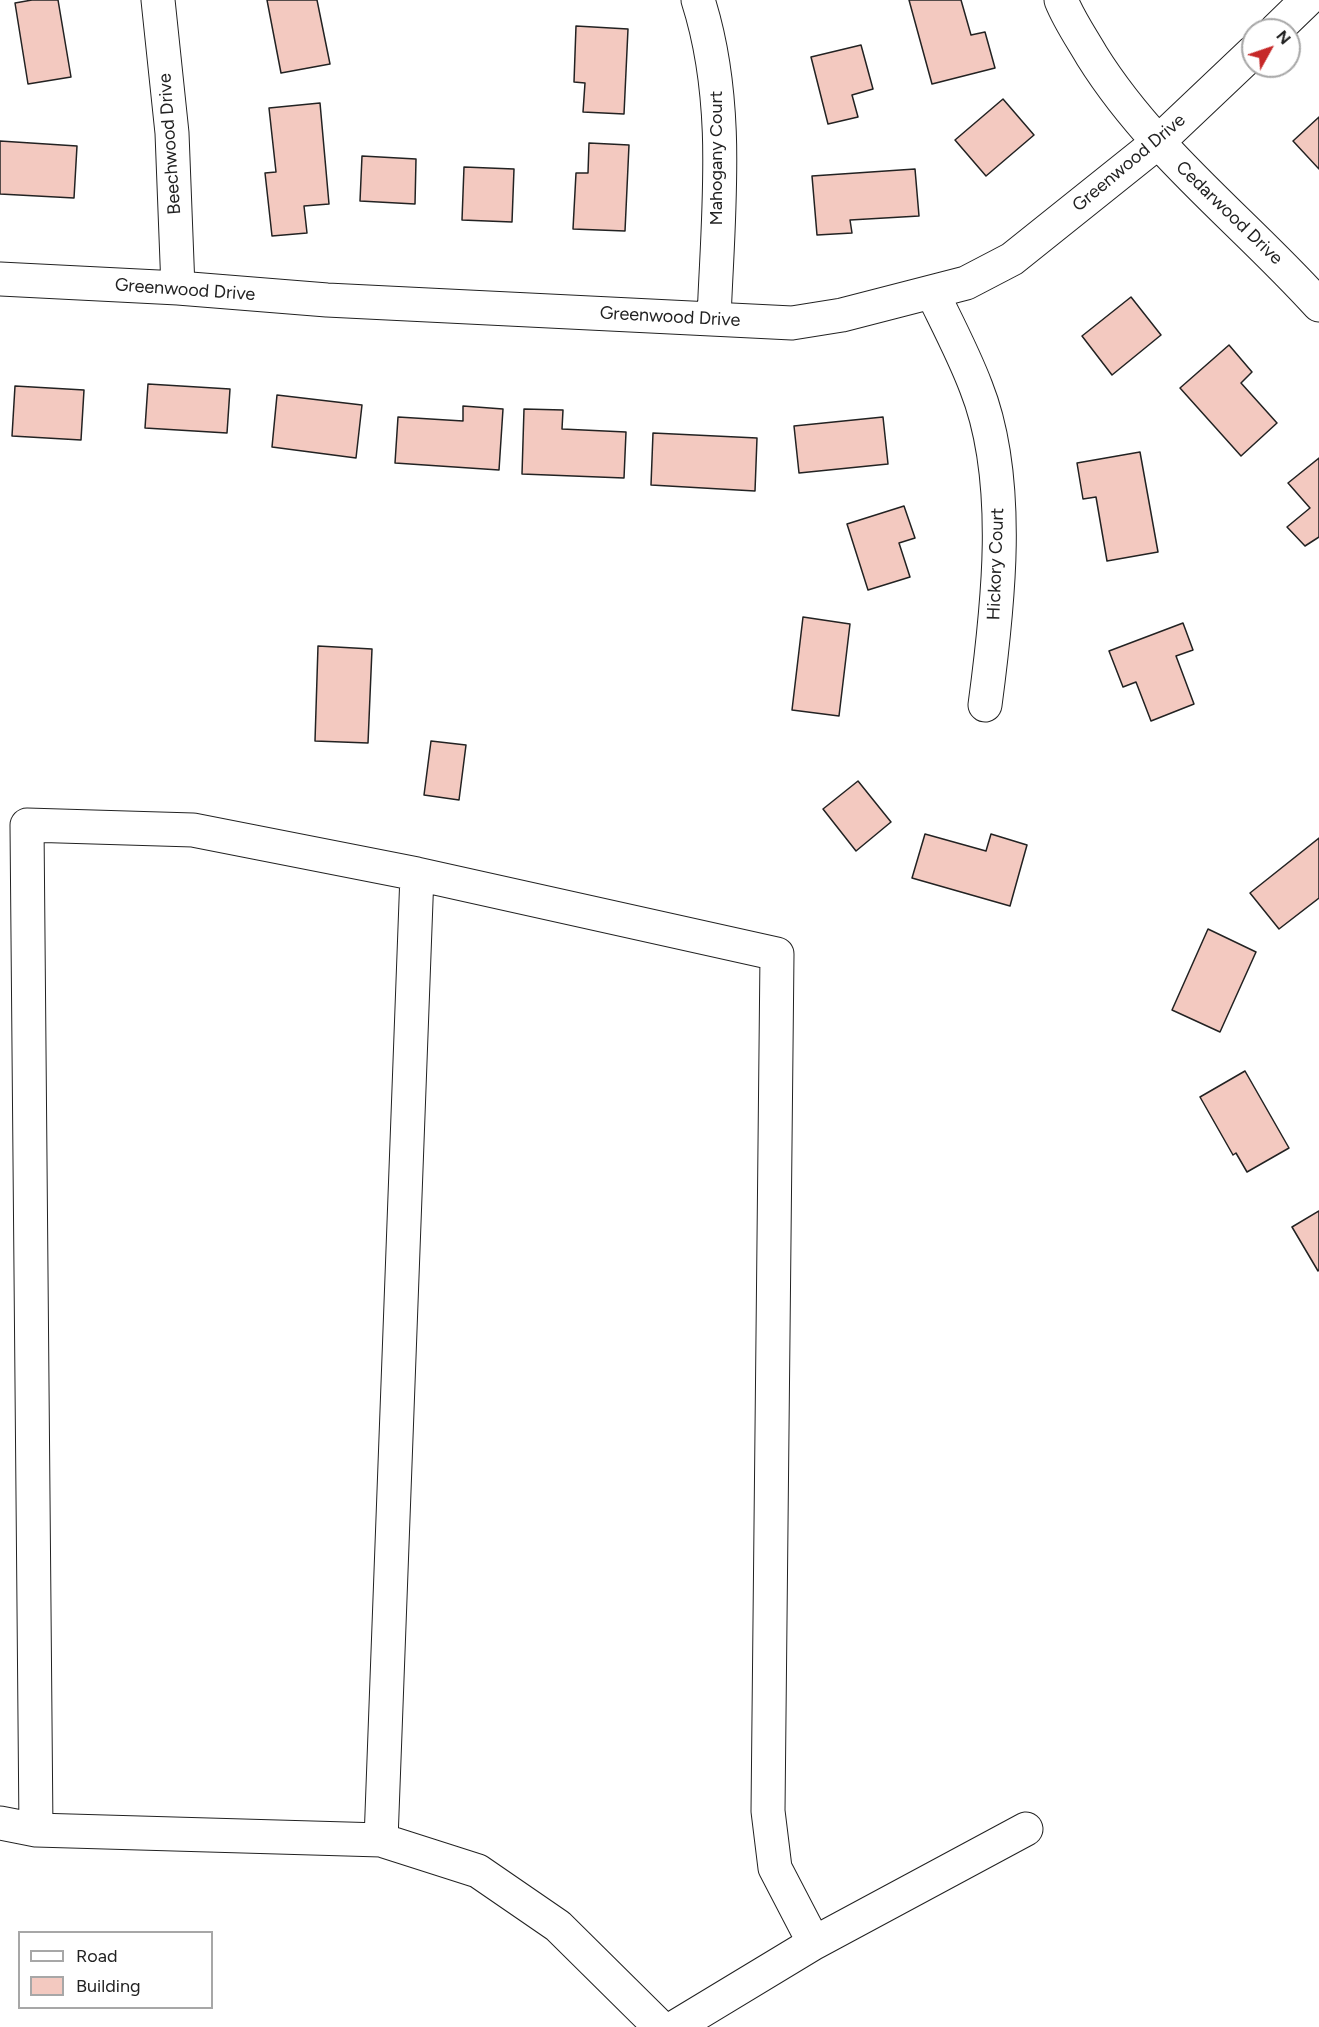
<!DOCTYPE html>
<html>
<head>
<meta charset="utf-8">
<style>
	body { margin:0 }
	#map { position:relative; width:1319px; height:2027px; overflow:hidden; background:#fff; font-family:Figtree,sans-serif }
	canvas { display:block }
	.legend { position:absolute; left:18px; top:1931px; width:195px; height:78px; box-sizing:border-box; background:#fff; border:2px solid #a7a7a7; margin:0; padding:8px 10px; list-style:none; font-size:18px; color:#222 }
	.legend li { display:flex; align-items:center; gap:12px; height:30px }
	.legend b { width:30px; border:2px solid #a7a7a7 }
	.north { position:absolute; left:1241px; top:18px; width:60px; height:60px; box-sizing:border-box; background:#fff; border:2px solid #a7a7a7; border-radius:50%; rotate:50deg; font-size:16px; font-weight:700; line-height:24px; text-align:center; color:#222 }
	.north::after { content:''; display:block; margin:auto; width:21px; height:27px; background:#c62828; clip-path:polygon(50% 0,100% 100%,50% 72%,0 100%) }
</style>
</head>
<body>
<div id="map">
<canvas width="1319" height="2027"></canvas>
<ul class="legend">
<li><b style="height:8px;background:#fff"></b>Road</li>
<li><b style="height:16px;background:#f3c9c0"></b>Building</li>
</ul>
<div class="north">N</div>
</div>
<script>
const c = document.querySelector('canvas').getContext('2d');
c.lineJoin = 'round';
function fillPath(path, color) {
  c.fillStyle = color;
  c.fill(path, 'evenodd');
}
function stroke(path, color, width, dash) {
  c.strokeStyle = color;
  c.lineWidth = width;
  c.lineCap = dash ? 'butt' : 'round';
  c.setLineDash(dash || []);
  c.stroke(path);
}
function drawText(font, color, halo, rows, align = 'center') {
  c.font = font + ' Figtree,sans-serif';
  c.lineWidth = 4.5;
  c.setLineDash([]);
  c.textBaseline = 'middle';
  c.strokeStyle = halo;
  c.fillStyle = color;
  for (const [text, x, y, turn = 0] of rows) {
    c.save();
    c.translate(x, y);
    c.rotate((+turn || 0) * Math.PI / 180);
    c.textAlign = isNaN(turn) ? turn : align;
    if (halo) c.strokeText(text, 0, 0);
    c.fillText(text, 0, 0);
    c.restore();
  }
}
const building = new Path2D(`
	M32 0H58L71 77 28 84 15 3Z
	M267 0H317L330 64 281 73Z
	M909 0H961L971 35 985 32 995 68 932 84Z
	M576 26 628 29 624 114 583 112 585 83 574 82Z
	M861 45 873 89 852 95 858 117 828 124 811 57Z
	M1003 99 1034 135 986 176 955 140Z
	M320 103 329 204 304 206 307 233 272 236 265 173 276 172 269 108Z
	M1319 117V169L1293 141Z
	M0 141 77 146 74 198 0 194Z
	M589 143 629 145 625 231 573 229 576 173H588Z
	M362 156 416 159 415 204 360 201Z
	M464 167 514 169 512 222 462 220Z
	M915 169 919 216 850 220 852 233 817 235 812 176Z
	M1131 297 1161 335 1112 375 1082 336Z
	M1229 345 1252 372 1241 383 1277 423 1241 456 1180 388Z
	M148 384 230 389 227 433 145 428Z
	M15 386 84 390 81 440 12 436Z
	M277 395 362 405 356 458 272 447Z
	M463 406 503 409 499 470 395 463 398 417 463 421Z
	M524 409 563 410 562 429 626 432 624 478 522 474Z
	M883 417 888 464 799 473 794 426Z
	M653 433 757 438 755 491 651 485Z
	M1140 452 1158 552 1107 561 1096 497 1083 499 1077 463Z
	M1319 458V537L1305 546 1287 527 1310 508 1288 483Z
	M904 506 915 538 899 543 910 577 868 590 847 524Z
	M803 617 850 624 839 716 792 710Z
	M1183 623 1193 650 1176 656 1194 704 1151 721 1136 682 1123 687 1109 651Z
	M318 646 372 649 368 743 315 741Z
	M431 741 466 745 459 800 424 795Z
	M858 781 891 822 856 851 823 809Z
	M925 834 986 851 991 834 1027 845 1010 906 912 878Z
	M1319 838V898L1279 929 1250 893Z
	M1208 929 1256 952 1220 1032 1172 1010Z
	M1245 1071 1289 1148 1247 1172 1236 1153 1233 1155 1200 1097Z
	M1319 1211V1270L1318 1271 1292 1227Z`);
fillPath(building, '#f3c9c0');
stroke(building, '#222', 1.5);
const minor = new Path2D(`
	M158 0 172 133 178 288
	M698 0C731 103 718 212 714 319
	M1061 0C1069 20 1081 37 1092 56 1152 152 1244 222 1319 305
	M1276 30 1307 0
	M0 279 178 288 327 300 792 323 842 315 966 283 1012 259 1157 143 1253 52
	M932 292C947 323 964 355 976 387 1013 480 998 608 985 705
	M0 1823 36 1830
	M381 1840 417 874
	M814 1943 1026 1829
	M660 2027 558 1926 478 1871 381 1840 36 1830 27 825 193 830 417 874 777 954 768 1811 775 1868 814 1943 675 2027`);
stroke(minor, '#222', 35);
stroke(minor, '#fff', 33);
drawText('18px', '#222', '#fff', [
	["Beechwood Drive",170,144,-94],
	["Mahogany Court",717,158,-90],
	["Greenwood Drive",1129,163,-40],
	["Cedarwood Drive",1229,213,44],
	["Greenwood Drive",185,290,4],
	["Greenwood Drive",670,317,3],
	["Hickory Court",996,564,-88]
]);
</script>
</body>
</html>
